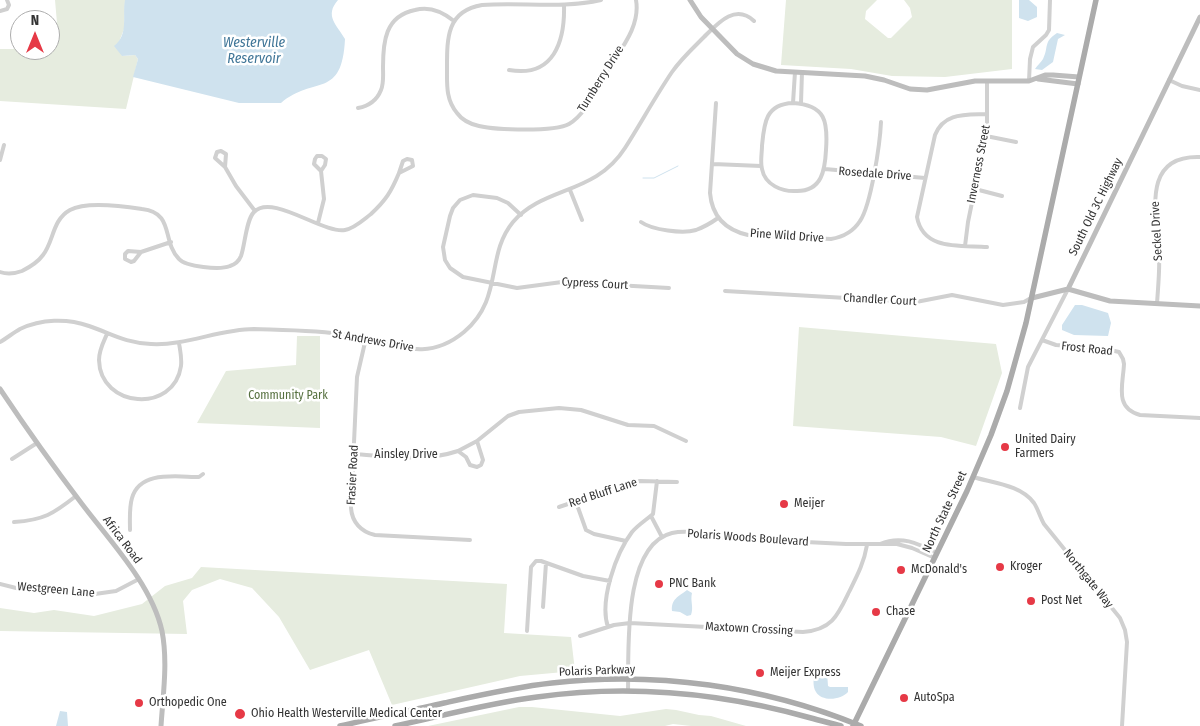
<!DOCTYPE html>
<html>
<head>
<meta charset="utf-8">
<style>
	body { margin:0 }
	#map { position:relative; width:1200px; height:726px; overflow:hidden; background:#fff; font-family:"Fira Sans Condensed",sans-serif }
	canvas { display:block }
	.north { position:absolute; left:10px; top:10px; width:50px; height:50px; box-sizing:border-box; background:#fff; border:1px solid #adadad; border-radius:50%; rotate:0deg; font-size:14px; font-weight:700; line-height:20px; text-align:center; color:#333 }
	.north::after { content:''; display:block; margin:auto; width:18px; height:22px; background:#e63946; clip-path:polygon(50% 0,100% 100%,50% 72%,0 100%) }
</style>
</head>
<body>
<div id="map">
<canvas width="1200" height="726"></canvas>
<div class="north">N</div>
</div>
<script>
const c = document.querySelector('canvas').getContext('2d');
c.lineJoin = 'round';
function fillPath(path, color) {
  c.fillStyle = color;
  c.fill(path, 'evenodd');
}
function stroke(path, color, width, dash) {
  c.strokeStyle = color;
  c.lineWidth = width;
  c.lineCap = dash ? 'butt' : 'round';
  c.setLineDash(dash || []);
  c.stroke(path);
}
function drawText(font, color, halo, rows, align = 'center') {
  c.font = font + ' "Fira Sans Condensed",sans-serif';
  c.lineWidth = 5;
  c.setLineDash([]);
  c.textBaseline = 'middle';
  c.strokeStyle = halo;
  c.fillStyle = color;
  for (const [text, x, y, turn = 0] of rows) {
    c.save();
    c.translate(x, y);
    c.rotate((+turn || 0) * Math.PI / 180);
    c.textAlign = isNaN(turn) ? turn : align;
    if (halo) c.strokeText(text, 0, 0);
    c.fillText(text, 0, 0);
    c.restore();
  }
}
fillPath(new Path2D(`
	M55 0H125L124 29 119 42 122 56 135 55 138 59 126 109 0 101V49H13L20 45V50H50V28L57 23Z
	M786 0H877L866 11 865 19 888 38H891L912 17 910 8 904 0H1012V69L945 77 892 76 851 69 781 65Z
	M799 327 996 344 1002 373 976 446 941 437 793 426Z
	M297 336H320V428L197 423 226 371 296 365Z
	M201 567 507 584 504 633 571 637 575 671 520 676 392 705 369 650 310 670 279 617 252 588 220 579 192 590 183 601 187 634 0 631V608L34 613 54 610 94 616 142 604 165 586 192 578Z
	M519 707H532L620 716 666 709 676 710 699 715 711 716 746 726H691L673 724 665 726H428Z`), '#e6ecdf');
fillPath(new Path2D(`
	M125 0H338C324 16 337 25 345 39 342 100 314 75 281 103H239L133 77 138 59 135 55 122 56 114 46C129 34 122 16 125 0Z
	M1019 0H1029L1037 7V17L1028 21 1019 18Z
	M1057 33 1065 35 1058 39 1053 62 1042 70 1035 69C1037 66 1041 62 1043 59 1049 47 1043 42 1057 33Z
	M1075 305H1082L1108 313 1111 323 1108 336 1074 335 1062 330V325Z
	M687 590 692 593C690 601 694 607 691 615L687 616 680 612 672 611C671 599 678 597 687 590Z
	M818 668 827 672 828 686 830 687H848V692C841 700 822 702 816 692 812 686 814 678 814 672Z
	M60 711 67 712 68 726H56Z`), '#cfe2ee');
stroke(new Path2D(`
	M643 178H654L678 166`), '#cfe2ee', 1);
stroke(new Path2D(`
	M601 0C562 9 522 2 482 5 446 11 447 39 447 70 447 85 446 100 457 113 462 120 470 124 479 126 496 130 555 132 569 124 586 114 595 91 605 75 618 52 641 28 636 0
	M0 11 7 9 9 5 7 0
	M509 70C554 78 565 41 564 5
	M1169 80 1182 86 1200 90
	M1029 81 1030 59 1033 47 1046 35 1049 30 1050 0
	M716 103 710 193C712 217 726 230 748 235L831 239C843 237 853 232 860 221 871 205 880 144 881 122
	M793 103C826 105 828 122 826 150 825 170 822 191 797 191 782 192 765 185 762 169 760 162 762 153 762 146 764 124 765 104 793 103Z
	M793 103 795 72
	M801 103 802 72
	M358 108C369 106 377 100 381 90 384 83 383 75 383 67 383 42 385 16 415 10 429 6 443 12 454 21
	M986 136 1016 142
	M221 151 226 154 225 167 215 158 217 152Z
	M317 156H322L326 159 325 165 321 171 314 164 315 159Z
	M407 159 412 160 413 166 399 173 403 161Z
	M0 160 4 145
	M713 164 761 166
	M225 167 236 186 255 211
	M825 169 925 178
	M975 189 1002 196
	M570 190 582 220
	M521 215 508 203 497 198 473 195 460 200 453 208 450 216 443 247 445 260 450 268 463 277 517 288 562 282 669 288
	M641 222C652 230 683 234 696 230 704 227 711 223 718 218
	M318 223 324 199 321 171
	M965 246 968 222 987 129V81
	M987 247C961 245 923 251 917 217L935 135C944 112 966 115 987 114
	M128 251 141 252 134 261 131 262 125 259V254Z
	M141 252 171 242
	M0 272C8 275 14 274 22 271 30 267 38 262 43 255 54 241 52 220 70 210 86 201 123 206 142 209 175 213 161 240 179 259 186 267 220 270 230 266 236 264 239 261 241 256 245 245 246 220 254 212 272 193 323 234 345 230 355 228 363 220 371 214 386 200 391 192 399 173
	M725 291 916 302 952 295 1003 305 1024 302 1031 298
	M1157 304C1158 287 1160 270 1159 253 1157 216 1140 155 1200 157
	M107 334C103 343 99 350 99 360 100 408 174 414 181 366 182 358 180 350 179 343
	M366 338 357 377 351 508C352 522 361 532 375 535L470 540
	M1042 340 1056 345 1106 349 1119 352 1123 359 1124 364C1123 385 1114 408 1140 415L1200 418
	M0 342C7 338 13 333 20 329 41 319 67 318 89 326 112 334 125 343 151 344 186 346 219 329 254 329 284 330 317 330 348 335 391 340 423 366 464 332 504 298 485 256 513 222 544 186 595 195 625 148 641 123 655 97 672 72 681 59 692 49 704 37 717 24 735 3 754 21
	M1020 408 1028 367 1068 289
	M458 451 477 441 508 416 519 412 559 408 581 410 628 425 654 426 686 441
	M353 454C388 456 425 462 458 451L466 457 470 465 477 467 481 465 483 460 477 441
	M12 459 37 443
	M973 477C993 483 1021 485 1034 503 1038 509 1040 517 1044 524L1120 618 1125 630 1127 642 1122 726
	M576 502 586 530 594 534 626 541
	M559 507 630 483 640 481 677 482
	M651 516 662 537
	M14 522C44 520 53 514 76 496
	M130 530C130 520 129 508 132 498 140 470 177 477 199 477L203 474
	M880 544C901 535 917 543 937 553
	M0 584 24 590 54 589 88 595 116 591 139 579
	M543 607 546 563
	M608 627C599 601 616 553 632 532 638 525 646 520 653 514L657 481
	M527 631 531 567 536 561H541L583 576 610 581
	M580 636 614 625 630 623 803 632C832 630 838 615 849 592 857 576 864 563 867 545
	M628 691C629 652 622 545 672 533 689 529 708 535 725 538L846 544H897L912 548 935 558`), '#d0d0d0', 4);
stroke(new Path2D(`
	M690 0 701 17 737 54 753 64 776 71 865 76 884 80 910 89 927 90 975 81H1029L1045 75H1053L1079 77
	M1038 79 1078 84
	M1068 289 1200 17
	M1032 298 1068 289 1110 301 1200 306
	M0 389C26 428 53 466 82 504 110 541 152 585 162 631 168 662 163 695 161 726`), '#bdbdbd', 5);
stroke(new Path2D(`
	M340 726C374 718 409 711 444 703 480 695 515 687 552 683 657 671 763 686 861 726
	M395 726C442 716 489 703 537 697 629 684 722 693 811 718 821 721 831 723 841 726
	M853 726 967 491 991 435 1007 391 1026 323 1096 0`), '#ababab', 5.5);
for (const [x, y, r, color] of [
	[1005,447,5,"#e63946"],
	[784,504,5,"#e63946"],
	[1000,567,5,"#e63946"],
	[901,570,5,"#e63946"],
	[659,584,5,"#e63946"],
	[1031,601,5,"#e63946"],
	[876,612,5,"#e63946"],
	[760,673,5,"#e63946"],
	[904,698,5,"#e63946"],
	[139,703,5,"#e63946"],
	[240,714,6,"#e63946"]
]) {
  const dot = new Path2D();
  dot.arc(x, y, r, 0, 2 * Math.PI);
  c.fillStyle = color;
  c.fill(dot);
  stroke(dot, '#fff', 2);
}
drawText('12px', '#333', '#fff', [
	["Turnberry Drive",601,79,-58],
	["Inverness Street",979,164,-79],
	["Rosedale Drive",875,174,4],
	["South Old 3C Highway",1096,207,-64],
	["Seckel Drive",1157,231,-93],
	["Pine Wild Drive",787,236,4],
	["Cypress Court",595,284,3],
	["Chandler Court",880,300,3],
	["St Andrews Drive",373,341,10],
	["Frost Road",1087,349,6],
	["Ainsley Drive",406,455],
	["Frasier Road",353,475,-87],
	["Red Bluff Lane",603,493,-18],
	["North State Street",945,512,-65],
	["Polaris Woods Boulevard",748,538,4],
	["Africa Road",122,540,53],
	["Northgate Way",1088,579,51],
	["Westgreen Lane",56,590,5],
	["Maxtown Crossing",749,629,3],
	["Polaris Parkway",597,671,-2]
]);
drawText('12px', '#56703f', '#fff', [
	["Community Park",288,396]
]);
drawText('12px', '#333', '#fff', [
	["United Dairy",1015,440],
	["Farmers",1015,454],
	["Meijer",794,504],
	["Kroger",1010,567],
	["McDonald's",911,570],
	["PNC Bank",669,584],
	["Post Net",1041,601],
	["Chase",886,612],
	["Meijer Express",770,673],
	["AutoSpa",914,698],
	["Orthopedic One",149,703],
	["Ohio Health Westerville Medical Center",251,714]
], 'left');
drawText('italic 14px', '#3f7597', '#fff', [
	["Westerville",254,43],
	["Reservoir",254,59]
]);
</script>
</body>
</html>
